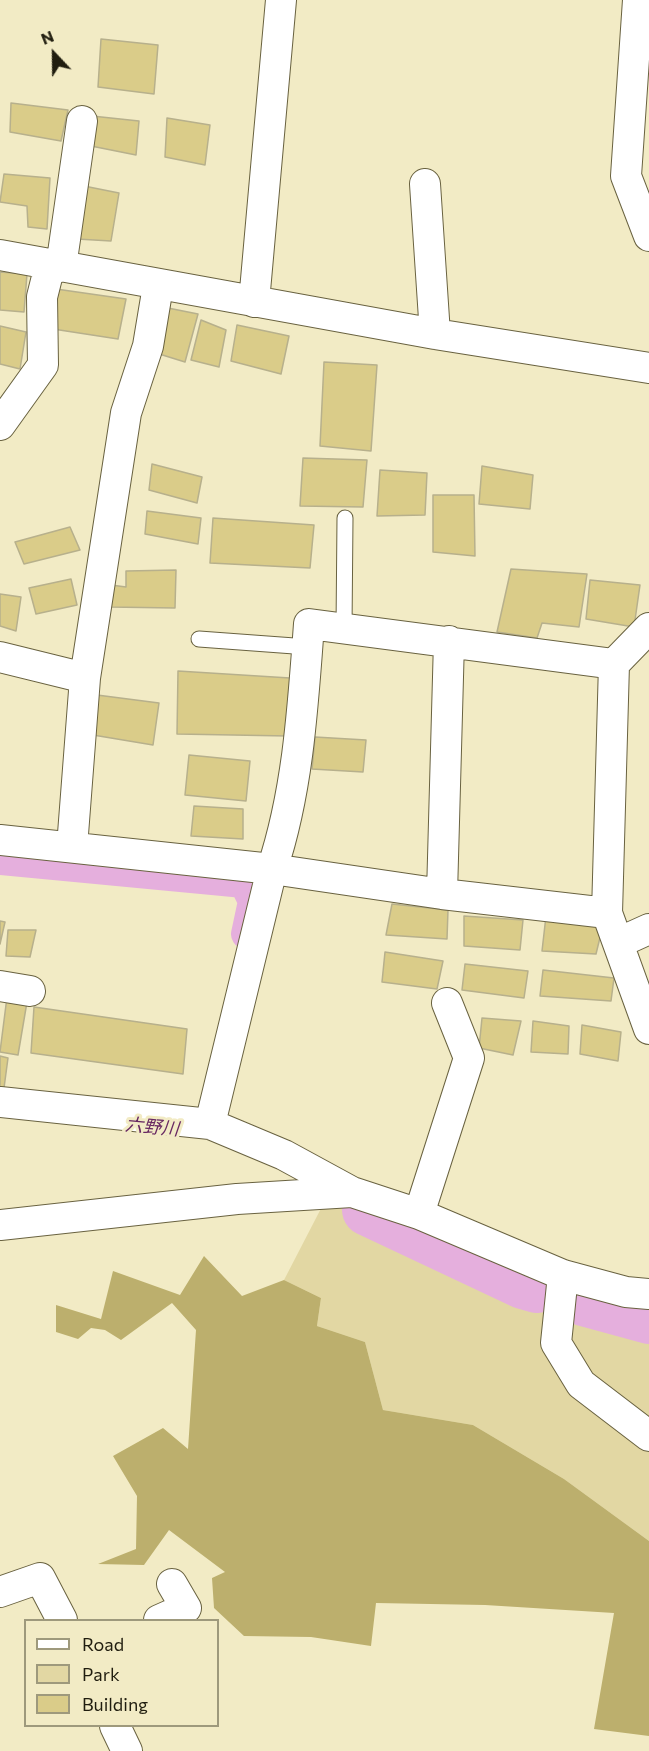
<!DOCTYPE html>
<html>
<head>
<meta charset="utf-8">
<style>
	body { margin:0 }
	#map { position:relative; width:649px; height:1751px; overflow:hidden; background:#f2ebc5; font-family:Commissioner,sans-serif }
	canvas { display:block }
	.legend { position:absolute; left:24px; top:1619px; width:195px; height:108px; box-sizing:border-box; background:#f2ebc5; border:2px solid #9e997c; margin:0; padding:8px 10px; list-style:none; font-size:18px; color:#201d0f }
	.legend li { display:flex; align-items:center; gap:12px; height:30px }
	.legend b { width:30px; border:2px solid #9e997c }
	.north { position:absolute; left:24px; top:24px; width:60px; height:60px; -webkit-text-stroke:4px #f2ebc5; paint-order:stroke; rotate:338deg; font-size:16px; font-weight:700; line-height:24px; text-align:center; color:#201d0f }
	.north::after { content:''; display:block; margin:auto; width:21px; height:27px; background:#201d0f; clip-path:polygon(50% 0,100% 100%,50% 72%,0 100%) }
</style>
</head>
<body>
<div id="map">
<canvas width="649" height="1751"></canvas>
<ul class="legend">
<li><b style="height:8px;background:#fff"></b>Road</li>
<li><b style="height:16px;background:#e2d7a3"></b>Park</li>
<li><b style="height:16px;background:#dacc89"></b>Building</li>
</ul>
<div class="north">N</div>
</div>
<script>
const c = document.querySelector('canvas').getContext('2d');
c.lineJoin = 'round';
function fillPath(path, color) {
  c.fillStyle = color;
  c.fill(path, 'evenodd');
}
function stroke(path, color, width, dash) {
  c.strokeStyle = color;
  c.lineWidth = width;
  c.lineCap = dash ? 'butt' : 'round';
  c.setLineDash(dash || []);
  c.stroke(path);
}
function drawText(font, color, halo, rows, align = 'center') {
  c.font = font + ' Commissioner,"Noto Sans JP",sans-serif';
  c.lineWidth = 6;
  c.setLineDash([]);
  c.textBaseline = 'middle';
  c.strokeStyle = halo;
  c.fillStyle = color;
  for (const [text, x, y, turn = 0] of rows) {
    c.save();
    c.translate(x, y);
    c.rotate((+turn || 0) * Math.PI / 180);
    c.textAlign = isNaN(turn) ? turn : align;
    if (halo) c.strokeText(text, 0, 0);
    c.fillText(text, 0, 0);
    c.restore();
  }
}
fillPath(new Path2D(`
	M329 1193 487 1266 558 1306 649 1314V1541L564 1479 473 1425 383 1410 365 1342 317 1326 321 1298 284 1280Z`), '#e2d7a3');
fillPath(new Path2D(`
	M204 1256 242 1296 284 1280 321 1298 317 1326 365 1342 383 1410 473 1425 564 1479 649 1541V1736L594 1729 614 1613 485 1605 376 1603 371 1646 311 1637 244 1636 214 1608 212 1578 225 1572 169 1530 144 1565 98 1564 136 1549 137 1496 113 1456 163 1428 188 1449 196 1330 172 1303 121 1340 105 1330 91 1328 78 1339 56 1332V1305L101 1319 113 1271 180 1295Z`), '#bcaf6d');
stroke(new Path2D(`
	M0 860 244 883 253 901 246 934`), '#e5afdd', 30);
stroke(new Path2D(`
	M368 1210 523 1283 537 1287
	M583 1300 649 1318`), '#e5afdd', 52);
const building = new Path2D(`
	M101 39 158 45 154 94 98 87Z
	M11 103 68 110 61 141 10 132Z
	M92 116 139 121 136 155 91 146Z
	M167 118 210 125 205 165 165 157Z
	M4 174 50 178 47 229 28 227 27 206 0 202Z
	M84 186 119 193 111 241 77 239Z
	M0 272 27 274 24 312 0 310Z
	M56 289 126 299 118 339 53 329Z
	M168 308 198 314 185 362 156 353Z
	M201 320 226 330 219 367 191 360Z
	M237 325 289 336 281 374 231 361Z
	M0 326 26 332 20 369 0 364Z
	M324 362 377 365 371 451 320 446Z
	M303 458 367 460 363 507 300 506Z
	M152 464 202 477 197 503 149 490Z
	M482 466 533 475 530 509 479 504Z
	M380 470 427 473 425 515 377 516Z
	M433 495H474L475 556 433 552Z
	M147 511 201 518 198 544 145 534Z
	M213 518 314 525 310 568 210 563Z
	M70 527 80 550 24 564 15 542Z
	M511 569 587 574 579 627 542 623 537 638 497 632Z
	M176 570 175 608 109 607 111 585 126 587V571Z
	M71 579 77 605 36 614 29 588Z
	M590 580 640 585 634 627 586 619Z
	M0 594 21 597 16 631 0 626Z
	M178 671 290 678 288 736 177 734Z
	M97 695 159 703 153 745 93 735Z
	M315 737 366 740 363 772 312 769Z
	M189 755 250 761 246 801 185 795Z
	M194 806 243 809V839L191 836Z
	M392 904 448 910 447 939 386 935Z
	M464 916 523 920 520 950 464 946Z
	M546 916 604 921 596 954 542 951Z
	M0 921 5 922 0 944Z
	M8 930H36L30 957 6 956Z
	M385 952 443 961 437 989 382 982Z
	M465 964 528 971 524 998 462 990Z
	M543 970 614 978 611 1001 540 996Z
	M7 997 27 1002 18 1055 0 1052Z
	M34 1007 187 1029 183 1074 31 1053Z
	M482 1018 521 1021 513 1055 479 1048Z
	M533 1021 569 1026 568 1054 531 1052Z
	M582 1025 621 1032 618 1061 580 1054Z
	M0 1056 8 1058 4 1088H0Z`);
fillPath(building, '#dacc89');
stroke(building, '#b7b08c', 1.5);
const lane = new Path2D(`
	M344 629 345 518
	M199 639 308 647`);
const street = new Path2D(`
	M638 0 626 176 649 236
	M425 184 435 334
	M0 255 435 334 649 368
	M61 267 82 121
	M254 302 281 0
	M0 425 43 365 42 297 50 265
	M649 628 614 664 607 913 649 1029
	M0 657 85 678
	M614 664 309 624C303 706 298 791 272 869L210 1124 284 1155 352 1192 419 1214 563 1275 626 1292 649 1294
	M0 840 272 869 442 894 607 913
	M72 847 85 678 126 413 148 346 158 286
	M442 894 449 641
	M618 943 649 929
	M0 986 30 991
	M0 1102 210 1124
	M419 1214 469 1058 447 1003
	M0 1225 237 1199 352 1192
	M563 1275 556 1343 581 1384 649 1436
	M0 1592 40 1578 62 1620
	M159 1620 186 1608 172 1584
	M115 1726 127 1751`);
stroke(lane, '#696240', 17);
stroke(street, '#696240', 32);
stroke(lane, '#fff', 15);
stroke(street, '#fff', 30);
drawText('italic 18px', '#682962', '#f2ebc5', [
	["六野川",152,1127,5]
]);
</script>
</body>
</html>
